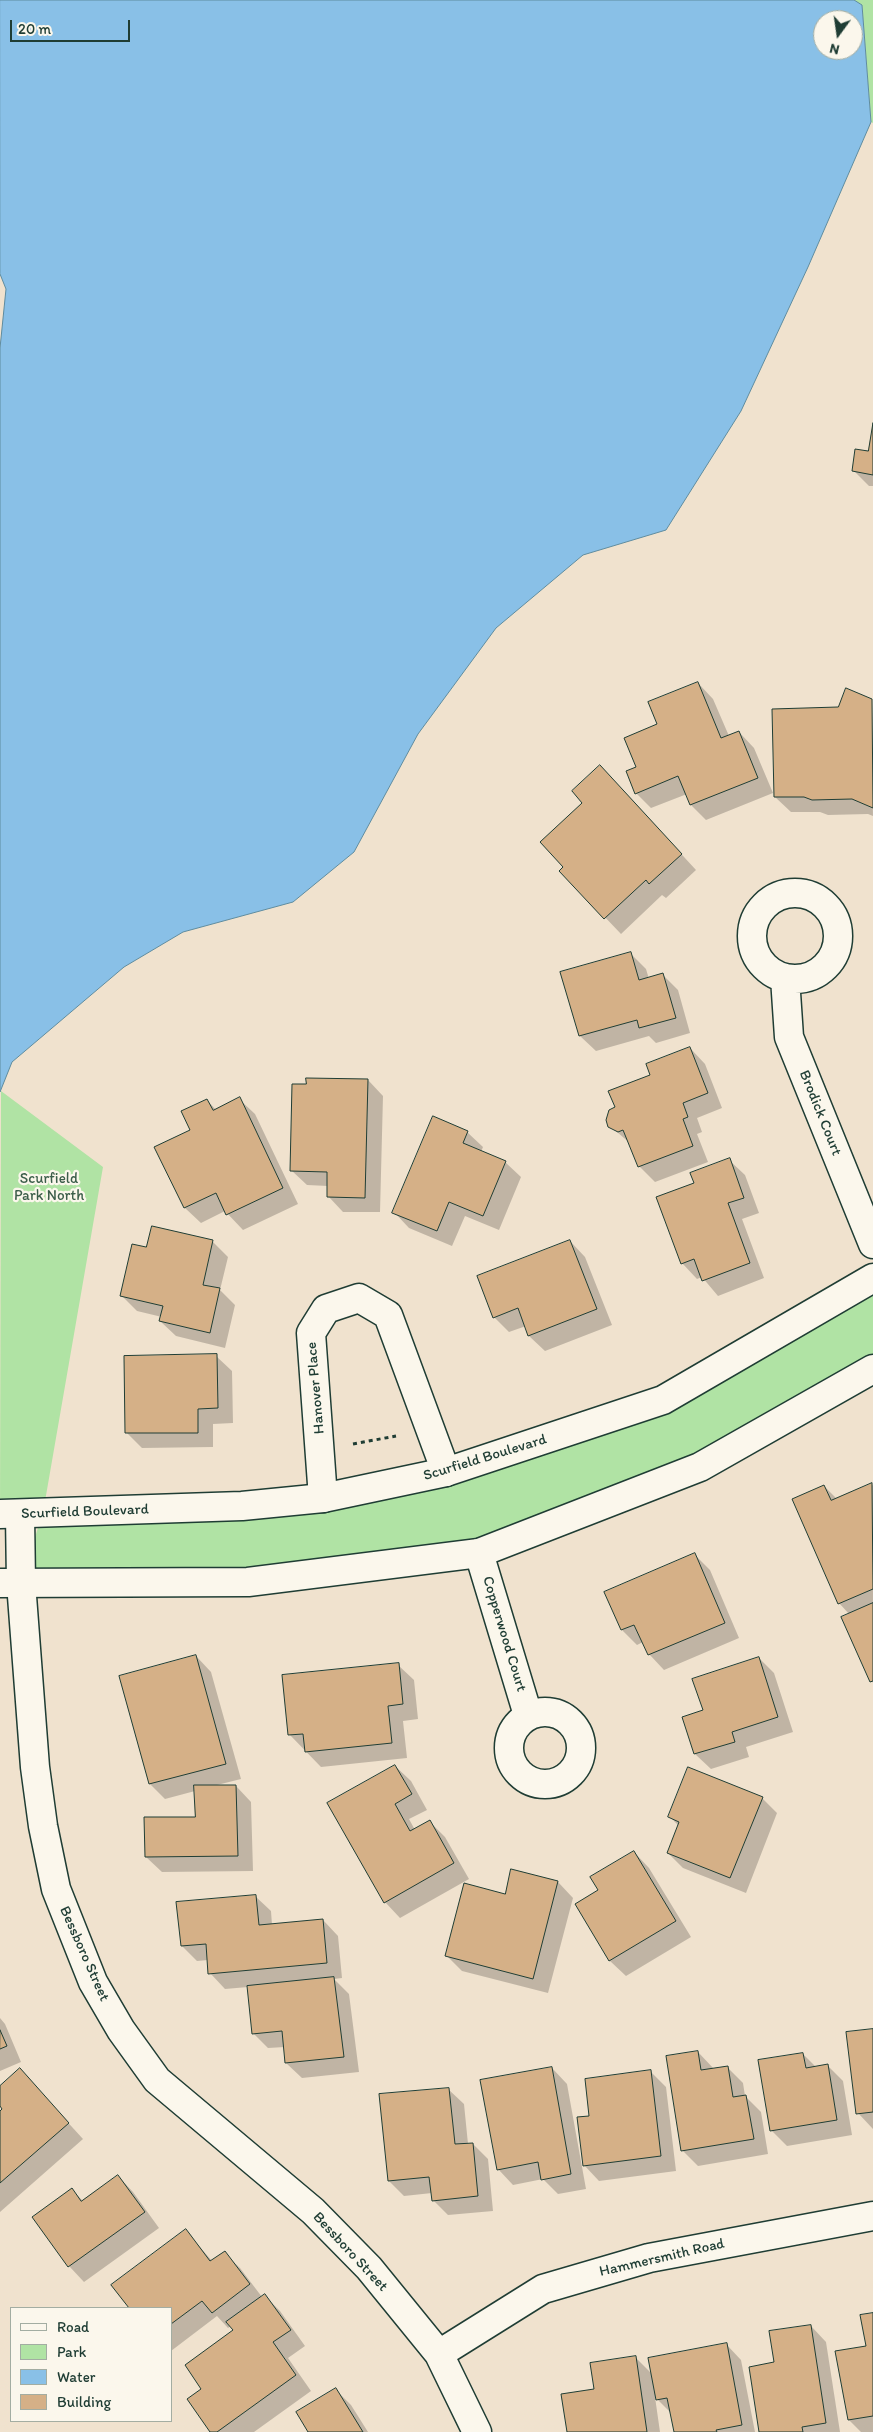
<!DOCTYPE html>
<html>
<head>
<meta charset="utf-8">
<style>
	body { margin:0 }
	#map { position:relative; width:873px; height:2432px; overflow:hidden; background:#f0e2ce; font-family:Itim,sans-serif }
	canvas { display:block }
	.legend { position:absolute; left:10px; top:2307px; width:162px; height:115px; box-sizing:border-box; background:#fbf7ec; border:1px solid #a3ada2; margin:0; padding:6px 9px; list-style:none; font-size:15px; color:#1f3d34 }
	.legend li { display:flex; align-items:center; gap:10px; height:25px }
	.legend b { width:25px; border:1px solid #a3ada2 }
	.north { position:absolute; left:813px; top:10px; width:50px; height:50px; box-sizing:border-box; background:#fbf7ec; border:1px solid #a3ada2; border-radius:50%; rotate:194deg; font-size:14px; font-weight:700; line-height:20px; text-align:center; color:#1f3d34 }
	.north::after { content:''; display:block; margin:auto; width:18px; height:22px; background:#1f3d34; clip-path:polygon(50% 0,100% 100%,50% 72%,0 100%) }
	.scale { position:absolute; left:10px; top:20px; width:120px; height:22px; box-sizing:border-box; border:2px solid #1f3d34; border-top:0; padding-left:6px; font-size:15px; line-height:18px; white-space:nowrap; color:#1f3d34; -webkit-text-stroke:4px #fbf7ec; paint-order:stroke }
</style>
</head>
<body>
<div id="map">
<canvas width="873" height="2432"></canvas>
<ul class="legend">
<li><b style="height:6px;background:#fbf7ec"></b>Road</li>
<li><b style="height:14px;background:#b0e3a4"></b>Park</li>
<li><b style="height:14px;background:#89c0e7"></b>Water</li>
<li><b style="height:14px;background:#d5b087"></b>Building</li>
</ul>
<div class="north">N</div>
<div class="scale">20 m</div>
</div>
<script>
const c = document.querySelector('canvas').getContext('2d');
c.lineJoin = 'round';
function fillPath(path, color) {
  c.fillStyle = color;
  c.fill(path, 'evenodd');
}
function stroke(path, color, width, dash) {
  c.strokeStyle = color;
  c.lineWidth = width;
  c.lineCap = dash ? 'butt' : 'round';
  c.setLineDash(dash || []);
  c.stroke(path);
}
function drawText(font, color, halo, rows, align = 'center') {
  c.font = font + ' Itim,sans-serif';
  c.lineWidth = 4.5;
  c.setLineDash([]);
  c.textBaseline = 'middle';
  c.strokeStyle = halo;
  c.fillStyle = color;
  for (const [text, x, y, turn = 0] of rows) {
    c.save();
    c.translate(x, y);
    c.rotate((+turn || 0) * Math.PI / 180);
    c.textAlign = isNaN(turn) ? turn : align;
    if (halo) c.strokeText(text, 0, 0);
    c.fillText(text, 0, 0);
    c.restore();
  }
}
fillPath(new Path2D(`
	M854 0H873V123L871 122 862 6Z
	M1 1091 103 1167 44 1507 323 1498 663 1400 873 1278V1369L700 1467 479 1553 21 1583 44 1508 0 1514Z`), '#b0e3a4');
const water = new Path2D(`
	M0 0H854L862 5 871 122 808 267 741 411 666 530 583 555 496 628 418 734 354 852 293 902 183 932 124 967 12 1062 0 1092V348L6 289 0 274ZM823 20H853V50H823Z`);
fillPath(water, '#89c0e7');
stroke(water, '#5f8c9f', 1);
fillPath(new Path2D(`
	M873 430V486H869L853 470 869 453Z
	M698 683 713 699 729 736 739 732 754 748 773 793 706 820 691 805 687 794 651 808 636 793 638 768 658 725Z
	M871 700 873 816 868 814 828 815 820 812H791L775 797 839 708Z
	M615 782 696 870 666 898 662 895 621 934 561 871Z
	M630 953 646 969 649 979 663 975 678 990 690 1033 656 1043 649 1036 596 1051 580 1036 562 973Z
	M690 1048 705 1064 722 1108 697 1118 702 1132 697 1134 708 1162 655 1182 639 1166 631 1144 610 1126 617 1108 652 1076Z
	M368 1080 383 1096 380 1212H343L328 1196V1186L307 1185 291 1170Z
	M239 1099 255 1114 298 1204 243 1230 225 1211 201 1223 185 1208 156 1148 192 1130 207 1100 216 1110Z
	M467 1132 483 1147 481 1152 505 1162 521 1177 499 1230 465 1216 452 1246 409 1228 394 1212Z
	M729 1160 745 1175 759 1213 742 1219 764 1278 718 1296 702 1277 697 1279 682 1263 695 1184Z
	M570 1241 585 1257 612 1325 545 1351 529 1336 526 1326 509 1332 494 1317Z
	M213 1242 228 1257 220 1290 235 1305 225 1348 176 1336 160 1321 162 1317 137 1311 121 1295 147 1249Z
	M216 1356 232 1371 233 1423 213 1424V1447L142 1448 127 1433Z
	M872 1484 873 1486V1683L850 1615 839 1603 824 1486 837 1499Z
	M695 1555 710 1570 739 1638 664 1670 649 1654 643 1642 637 1645 622 1630Z
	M196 1656 211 1672 241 1779 217 1785 236 1786 251 1802 253 1871 162 1872 146 1857 196 1818 195 1791 165 1799 150 1784 121 1676Z
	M759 1658 774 1673 793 1732 746 1747 749 1757 711 1769 695 1754 705 1711Z
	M398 1665 414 1680 418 1719 403 1721 407 1758 321 1767 289 1734Z
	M395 1766 411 1781 427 1810 409 1819 415 1830 430 1822 445 1837 469 1879 400 1918 385 1902Z
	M762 1798 777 1813 746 1893 683 1868 668 1853 679 1826 670 1817Z
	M634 1852 649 1868 691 1937 626 1976 610 1961 577 1904 600 1891Z
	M558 1882 573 1898 548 1993 462 1971 447 1956 506 1895Z
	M255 1896 271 1911 272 1925 323 1920 338 1936 342 1978 334 1979 349 1994 359 2072 302 2078 286 2063 285 2047 268 2048 253 2033 248 1987 225 1989 210 1973 208 1960 197 1961 182 1946Z
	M0 2018 5 2024 21 2062 0 2071Z
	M873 2030V2129L858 2113Z
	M698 2052 714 2069 727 2067 743 2083 745 2096 761 2112 768 2154 698 2166 682 2150Z
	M803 2054 816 2067 827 2065 843 2081 852 2135 787 2146 771 2130Z
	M552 2068 567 2084 586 2189 558 2194 543 2179 513 2185 498 2169Z
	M20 2070 83 2139 0 2212V2113L4 2109 0 2105V2087Z
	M651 2072 666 2087 676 2171 599 2181 584 2165 591 2117Z
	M448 2089 464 2104 468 2144H473L488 2159 493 2211 448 2215 433 2200 432 2193 404 2196 389 2181Z
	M118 2176 133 2192 159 2228 84 2282 69 2266 72 2190 83 2201Z
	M186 2231 212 2261 224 2253 240 2268 262 2297 265 2296 280 2311 305 2346 288 2358 311 2391 254 2432H211L203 2389 234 2330 231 2326 228 2328 217 2316 171 2351V2308H131L113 2285Z
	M873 2314V2432H861L849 2420 868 2347Z
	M811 2326 826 2342 840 2432H760L775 2363Z
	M726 2344 741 2360 755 2432H675L672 2414 655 2397 660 2432H569L595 2390 636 2358 652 2374Z
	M336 2390 351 2405 368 2432H309Z`), '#0003');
const building = new Path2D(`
	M873 423V475L852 471 855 449 868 451Z
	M698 682 721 738 739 731 758 778 690 805 678 776 635 794 626 771 636 767 624 738 657 724 648 702Z
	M846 688 872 699 873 808 852 799 812 800 804 797H774L772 709 838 707Z
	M600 765 682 854 649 884 646 880 604 919 559 871 563 867 540 842 582 803 572 791Z
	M631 952 639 980 663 973 676 1018 639 1028 637 1020 579 1036 560 972Z
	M690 1047 708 1093 683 1103 688 1117 683 1119 693 1146 638 1167 623 1130 618 1132 608 1127 606 1120 609 1110 615 1107 608 1091 650 1075 646 1064Z
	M306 1078 368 1079 365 1198 327 1197V1172L290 1171 292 1084H306Z
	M240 1097 283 1188 226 1215 216 1193 184 1208 154 1147 190 1130 181 1111 207 1099 213 1110Z
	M433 1116 468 1131 463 1143 506 1161 483 1216 449 1202 437 1231 392 1213Z
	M730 1158 744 1198 728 1203 750 1263 702 1281 694 1259 681 1264 656 1197 694 1183 690 1173Z
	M152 1226 213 1240 203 1285 220 1288 210 1333 159 1321 163 1306 120 1296 132 1244 146 1247Z
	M570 1240 597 1309 528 1336 518 1308 493 1318 477 1276Z
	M217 1354 218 1408 198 1409V1433H125L124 1356Z
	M872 1483 873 1589 838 1604 792 1499 824 1485 831 1500Z
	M695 1553 725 1623 648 1655 634 1625 621 1630 604 1592Z
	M873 1603V1681L870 1682 841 1617Z
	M196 1655 226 1764 149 1784 119 1676Z
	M759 1657 778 1717 732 1732 735 1742 694 1754 682 1717 703 1710 692 1679Z
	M399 1663 403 1704 388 1706 392 1743 305 1752 303 1734 288 1735 282 1675Z
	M395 1765 412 1794 395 1804 410 1831 430 1820 454 1863 384 1903 327 1803Z
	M688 1767 763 1797 730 1878 667 1853 679 1822 668 1817Z
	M194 1785H236L238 1856 145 1857 144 1817H195Z
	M634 1851 676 1921 609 1961 575 1904 598 1890 590 1877Z
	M511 1869 558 1881 533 1979 445 1956 464 1883 505 1894Z
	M256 1895 259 1925 323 1919 327 1963 208 1974 206 1944 181 1946 176 1902Z
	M334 1977 344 2057 285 2063 282 2031 252 2034 247 1986Z
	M873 2029V2112L856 2114 846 2032Z
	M0 2030 7 2046 0 2049Z
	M698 2051 701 2070 728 2066 733 2097 746 2095 754 2139 681 2151 666 2056Z
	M803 2053 806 2068 828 2064 837 2120 770 2131 758 2060Z
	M552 2067 571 2174 541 2180 538 2162 497 2170 480 2080Z
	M20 2068 69 2123 0 2183V2111L2 2109 0 2106V2086Z
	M651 2070 661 2156 583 2166 577 2117 589 2116 585 2079Z
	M449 2088 455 2144 473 2143 478 2196 432 2201 429 2177 388 2181 379 2094Z
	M118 2175 145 2212 68 2267 32 2217 72 2188 81 2201Z
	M186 2229 210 2261 225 2251 250 2284 212 2313 202 2301 171 2324V2308H129L111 2285Z
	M265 2294 291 2330 273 2342 296 2375 217 2432H210L187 2399 201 2389 185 2365 233 2330 226 2322Z
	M873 2313V2416L848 2420 835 2351 866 2346 860 2315Z
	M811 2325 826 2423 802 2427 803 2432H759L749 2367 774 2362 769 2331Z
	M727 2343 742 2425 716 2430 717 2432H674L667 2398 656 2400 648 2358Z
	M636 2356 647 2432H567L561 2394 594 2389 590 2363Z
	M336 2388 363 2432H308L296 2412Z`);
fillPath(building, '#d5b087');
stroke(building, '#1f3d34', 1);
const minor = new Path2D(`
	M752 936a43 43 0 1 1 86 0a43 43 0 1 1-86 0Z
	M785 978 789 1037 873 1244
	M323 1498 311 1333 326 1309 359 1298 388 1315 446 1472
	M20 1515 21 1583 35 1767 43 1826 56 1889 93 1982 121 2030 157 2080 313 2211 369 2268 439 2354 477 2432
	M479 1553 528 1715
	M509 1748a36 36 0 1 1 72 0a36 36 0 1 1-72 0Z
	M439 2354 543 2289 649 2258 873 2216`);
const tertiary = new Path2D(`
	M0 1514 242 1506 323 1498 446 1472 663 1400 873 1278
	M0 1583 248 1582 479 1553 700 1467 873 1369`);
stroke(minor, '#1f3d34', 31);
stroke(tertiary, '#1f3d34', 31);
stroke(new Path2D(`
	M353 1444 396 1436`), '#1f3d34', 3, [4, 4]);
stroke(minor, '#fbf7ec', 28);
stroke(tertiary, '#fbf7ec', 28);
drawText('15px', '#1f3d34', '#fbf7ec', [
	["Brodick Court",820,1113,68],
	["Hanover Place",316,1388,-95],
	["Scurfield Boulevard",485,1458,-17],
	["Scurfield Boulevard",85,1512,-2],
	["Copperwood Court",504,1634,73],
	["Bessboro Street",84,1954,66],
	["Bessboro Street",350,2252,47],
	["Hammersmith Road",662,2258,-13]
]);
drawText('15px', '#3c5e4a', '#fbf7ec', [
	["Scurfield",49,1179],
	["Park North",49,1196]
]);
</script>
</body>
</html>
